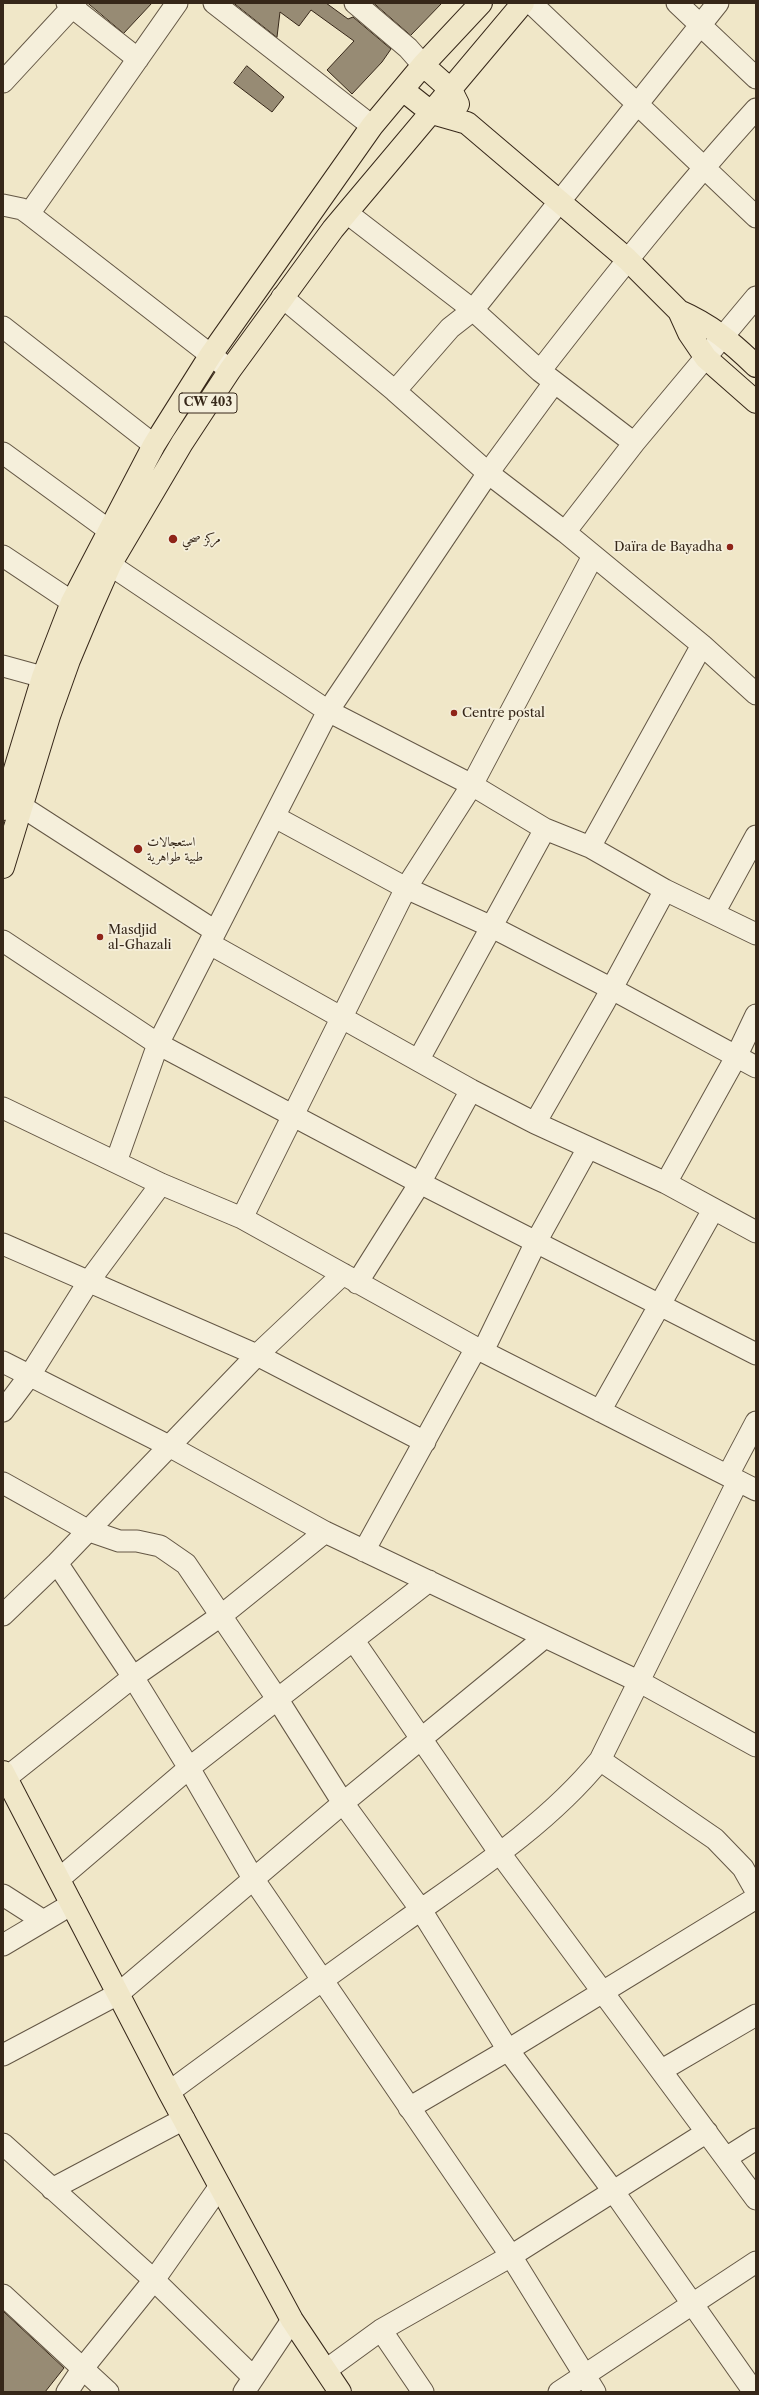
<!DOCTYPE html>
<html>
<head>
<meta charset="utf-8">
<style>
	body { margin:0 }
	#map { position:relative; width:759px; height:2395px; overflow:hidden; background:#f0e7c8; font-family:"Libre Caslon Text",serif }
	canvas { display:block }
	.frame { position:absolute; inset:0; border:4px solid #362719; pointer-events:none }
</style>
</head>
<body>
<div id="map">
<canvas width="759" height="2395"></canvas>
<div class="frame"></div>
</div>
<script>
const c = document.querySelector('canvas').getContext('2d');
c.lineJoin = 'round';
function fillPath(path, color) {
  c.fillStyle = color;
  c.fill(path, 'evenodd');
}
function stroke(path, color, width, dash) {
  c.strokeStyle = color;
  c.lineWidth = width;
  c.lineCap = dash ? 'butt' : 'round';
  c.setLineDash(dash || []);
  c.stroke(path);
}
function drawText(font, color, halo, rows, align = 'center') {
  c.font = font + ' "Libre Caslon Text",Amiri,serif';
  c.lineWidth = 3.5;
  c.setLineDash([]);
  c.textBaseline = 'middle';
  c.strokeStyle = halo;
  c.fillStyle = color;
  for (const [text, x, y, turn = 0] of rows) {
    c.save();
    c.translate(x, y);
    c.rotate((+turn || 0) * Math.PI / 180);
    c.textAlign = isNaN(turn) ? turn : align;
    if (halo) c.strokeText(text, 0, 0);
    c.fillText(text, 0, 0);
    c.restore();
  }
}
const building = new Path2D(`
	M88 3H152L124 33Z
	M234 3H326L348 19 353 17 391 49 382 62 352 94 327 70 354 41 311 10 299 26 280 12 277 37Z
	M374 3H442L411 35Z
	M247 66 284 97 272 112 234 83Z
	M3 2311 64 2368 45 2392H3Z`);
fillPath(building, '#978b74');
stroke(building, '#362719', 1);
const minor = new Path2D(`
	M67 3 138 59
	M214 3 372 126
	M355 3 408 48 423 65
	M531 3 756 217
	M677 3 756 78
	M3 82 76 3
	M3 205 22 209 29 214 230 370
	M347 213 473 310 540 371 634 443
	M29 214 177 3
	M282 297 395 391 488 473 565 532 702 645 756 694
	M3 327 154 445
	M540 371C610 281 680 193 756 109
	M395 391 450 328 473 310 718 3
	M3 453 110 531
	M565 532 634 443 756 297
	M3 556 72 602
	M97 556 328 711 472 785 545 829 590 847 665 890 756 934
	M3 666 43 677
	M21 806 215 931
	M275 817 406 888 492 927 612 989 756 1067
	M590 847 702 645
	M714 913 756 836
	M3 941 158 1044 420 1183 756 1354
	M210 944 471 1090 535 1123 666 1183 756 1232
	M419 1059 545 829
	M3 1108 161 1184 242 1218 476 1348 756 1490
	M535 1123 604 1003 665 890
	M116 1162 158 1044 328 711 488 473 554 383
	M666 1183 736 1057 756 1015
	M242 1218 406 888 472 785 593 556
	M3 1244 257 1355 425 1442
	M357 1283 420 1183 471 1090
	M483 1351 536 1242 588 1148
	M3 1362 169 1446 325 1532 640 1682 756 1746
	M3 1411 30 1375 89 1281 161 1184
	M600 1411 713 1210
	M728 1475 756 1422
	M3 1483 87 1530 119 1541H137L160 1546 186 1564 278 1700 343 1803 421 1910 508 2050 614 2192 754 2392
	M364 1551 476 1348
	M57 1563 133 1677 189 1768 254 1880 511 2256 595 2392
	M3 1615 57 1563 257 1355 343 1274
	M354 1641 499 1852 756 2199
	M600 1760 715 1839 743 1868 756 1891
	M6 1778 133 1677 222 1615 325 1532
	M59 1879 189 1768 429 1581
	M3 1895 42 1920
	M3 1945 72 1904
	M3 2055 118 1994 343 1803 545 1637
	M662 2070 756 2015
	M169 2092C246 2035 324 1979 402 1923 471 1874 547 1825 600 1760L738 1481
	M409 2108 508 2050 756 1898
	M3 2144 154 2280 253 2377
	M726 2158 756 2139
	M52 2189 184 2119
	M3 2295 108 2392
	M381 2330 423 2392
	M326 2370 381 2330 511 2256 707 2132
	M67 2392 83 2368 154 2280 220 2186
	M244 2392 292 2320
	M559 2392 756 2262`);
const major = new Path2D(`
	M423 65 451 90 458 104
	M403 90 432 113 467 123 627 259 679 311 689 333 706 358 756 402
	M679 311C711 325 731 342 756 366
	M3 809 43 677 72 602 154 445 210 356 372 126 423 65 481 3
	M3 867 49 716 69 660 90 610 110 565 182 443 230 370 333 229 523 3
	M3 1772 169 2092 292 2320 340 2392`);
stroke(minor, '#645745', 23);
stroke(major, '#362719', 24);
stroke(minor, '#f5efdb', 21);
stroke(major, '#f0e7c8', 22);
for (const [x, y, r, color] of [
	[173,539,5,"#8f2418"],
	[730,547,4,"#8f2418"],
	[454,713,4,"#8f2418"],
	[138,849,5,"#8f2418"],
	[100,937,4,"#8f2418"]
]) {
  const dot = new Path2D();
  dot.arc(x, y, r, 0, 2 * Math.PI);
  c.fillStyle = color;
  c.fill(dot);
  stroke(dot, '#f5efdb', 1.5);
}
for (const [x, y, w] of [
	[208,403,58]
]) {
  const box = new Path2D();
  box.roundRect(x - w / 2, y - 10, w, 20, 3);
  c.fillStyle = '#f5efdb';
  c.fill(box);
  stroke(box, '#362719', 1);
}
drawText('bold 12px', '#362719', null, [
	["CW 403",208,403]
]);
drawText('13px', '#362719', '#f5efdb', [
	["مركز صحي",182,539],
	["Daïra de Bayadha",722,547,"right"],
	["Centre postal",462,713],
	["استعجالات",147,842],
	["طبية طواهرية",147,857],
	["Masdjid",108,930],
	["al-Ghazali",108,945]
], 'left');
</script>
</body>
</html>
